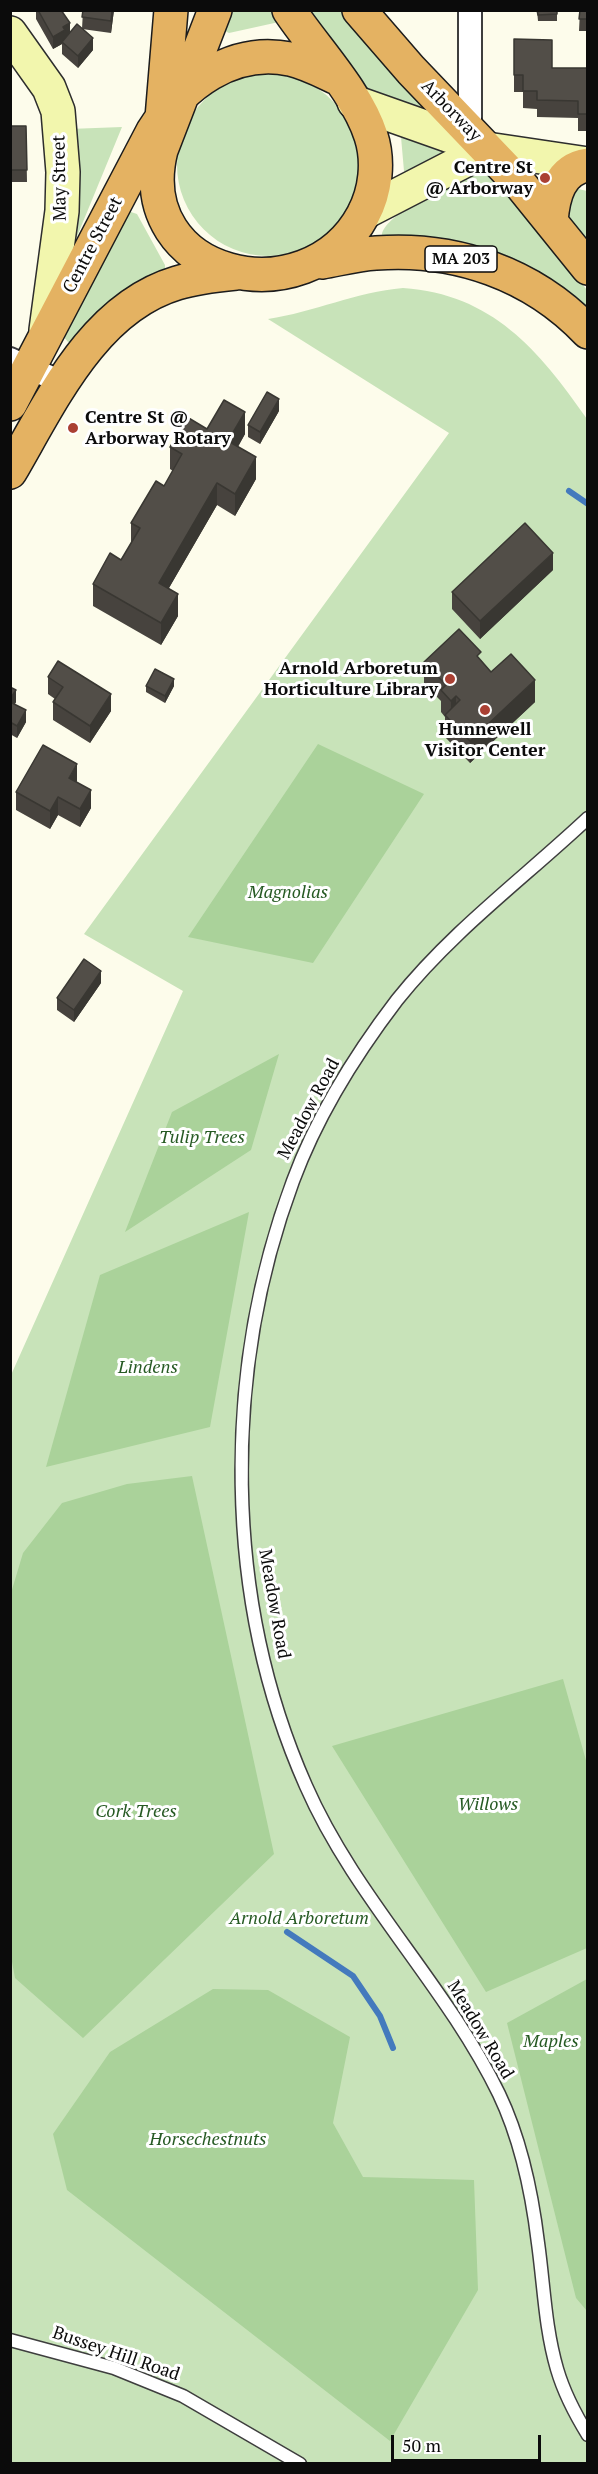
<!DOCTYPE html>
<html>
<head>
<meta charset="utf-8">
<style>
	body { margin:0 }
	#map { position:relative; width:598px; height:2474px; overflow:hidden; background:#fdfceb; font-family:"PT Serif",serif }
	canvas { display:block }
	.frame { position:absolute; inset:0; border:12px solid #0b0b0b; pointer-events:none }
	.scale { position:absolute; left:391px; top:2435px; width:150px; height:27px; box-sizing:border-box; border:3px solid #0b0b0b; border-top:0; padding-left:8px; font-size:18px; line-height:21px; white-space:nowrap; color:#0b0b0b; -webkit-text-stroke:4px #fff; paint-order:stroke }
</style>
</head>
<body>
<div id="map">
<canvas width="598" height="2474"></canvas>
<div class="frame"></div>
<div class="scale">50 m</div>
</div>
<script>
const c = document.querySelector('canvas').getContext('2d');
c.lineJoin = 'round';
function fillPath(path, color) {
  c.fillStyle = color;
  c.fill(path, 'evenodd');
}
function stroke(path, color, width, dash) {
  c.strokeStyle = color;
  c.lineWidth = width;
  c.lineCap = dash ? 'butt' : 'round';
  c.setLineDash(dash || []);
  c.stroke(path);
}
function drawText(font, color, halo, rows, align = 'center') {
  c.font = font + ' "PT Serif",serif';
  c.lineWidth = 6;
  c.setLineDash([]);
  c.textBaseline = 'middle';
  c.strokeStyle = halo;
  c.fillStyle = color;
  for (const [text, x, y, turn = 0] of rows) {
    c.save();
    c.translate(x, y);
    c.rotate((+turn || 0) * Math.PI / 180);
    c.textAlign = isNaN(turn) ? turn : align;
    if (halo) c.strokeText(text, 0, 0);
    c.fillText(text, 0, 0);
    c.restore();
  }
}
fillPath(new Path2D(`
	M229 11H277L279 22 229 33 225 31Z
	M305 11H346L433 113 377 96 362 84Z
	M177 165a91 91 0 1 1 182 0a91 91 0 1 1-182 0Z
	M122 127 71 251 69 129Z
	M406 134 443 148 441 157 407 174 404 171 401 137Z
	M470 173 493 176 587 290V311L382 236C381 216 453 182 470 173Z
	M570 187 587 191V245L566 218Z
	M131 212 137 214 165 265V271L75 342H68L63 336 124 214Z
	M403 288C492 294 539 350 587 419V2463L11 2464V1375L183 991 84 934 449 433 268 319C314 312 356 292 403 288Z`), '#c8e3b9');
fillPath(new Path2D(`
	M318 744 424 794 313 963 188 937Z
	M279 1054 251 1150 125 1232 172 1112Z
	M249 1212 210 1427 46 1467 100 1275Z
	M192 1476 274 1854 83 2038 15 1978 10 1951 11 1593 23 1553 62 1503 127 1484Z
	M563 1679 587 1764V1948L486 1992 332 1746Z
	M587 1979V2311L576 2298 507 2023Z
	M213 1989 268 1990 350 2037 333 2123 363 2177 474 2180 478 2290 390 2441 67 2190 53 2134 110 2052Z`), '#aad29a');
stroke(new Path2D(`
	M569 491 588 504
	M287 1932 353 1976 380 2016 393 2048`), '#447abd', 6);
const lane = new Path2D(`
	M588 818C524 878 452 931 397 1000 355 1055 317 1116 293 1181 222 1372 223 1599 306 1786 355 1898 446 1985 499 2094 521 2140 532 2193 538 2243 544 2286 545 2328 557 2369 564 2393 575 2414 588 2435
	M10 2340 114 2368 183 2396 300 2464`);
const street = new Path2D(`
	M470 131V10
	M10 359 63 383`);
const secondary = new Path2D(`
	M10 33 49 88 58 111 63 172 62 211 46 330
	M354 102 487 149 588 164
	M365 212 487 149`);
const highway = new Path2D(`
	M215 10 161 150C129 279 307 319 363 215 376 191 379 161 371 136 357 92 315 49 289 10
	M359 10 411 70 521 185 588 268
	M162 118 171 10
	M551 221C553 197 559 169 588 165
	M322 262C339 259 358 254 376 253 456 247 533 274 588 332
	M10 404 153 131C182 85 232 47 290 59 307 63 322 71 337 78
	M10 472C51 402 93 308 177 283 196 277 216 275 236 273`);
stroke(lane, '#3e3e3e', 15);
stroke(street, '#3e3e3e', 26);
stroke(secondary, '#2d2d2d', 36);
stroke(highway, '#1c1c1c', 36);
stroke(lane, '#fff', 12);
stroke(street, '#fff', 22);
stroke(secondary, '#f2f6ad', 33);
stroke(highway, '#e4b262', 33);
fillPath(new Path2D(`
	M36 10H61L70 33 93 50 78 68 62 54V44L53 49 36 19Z
	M83 10H114L111 33 82 29Z
	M537 10H557V21H538Z
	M580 10H588V31H579Z
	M514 39 552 68H588V131H578V118L537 117V109L523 108V92H514Z
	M10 126H26L27 182H10Z
	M279 411 260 444 248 437V425Z
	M207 429 245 434 238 447 256 479 235 516 217 505 169 588 178 616 161 645 93 606V584L121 560 131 544V523L164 486 173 471 170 469V447Z
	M553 570 480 639 452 609V592Z
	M481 660 491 672 535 702 470 763 445 737V717L441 712V701L424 684V662Z
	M48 677 111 711 90 743 53 720V702L55 699 48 694Z
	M146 686H174L165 703 146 692Z
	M10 687 16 702 15 704 26 722 17 738 10 734Z
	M77 781 76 782 91 808 80 827 58 815 50 829 16 810V792Z
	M101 983 74 1022 57 1010V998Z`), '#47433e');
fillPath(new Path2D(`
	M112 10H114L111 33V21Z
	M70 23V35L62 42V44L53 49V37L63 27Z
	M93 38V50L78 68V56Z
	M279 399V411L260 444V432Z
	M245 412V434L228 463V441Z
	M256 457V479L235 516V494Z
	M217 483V505L159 605V583Z
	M553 553V570L480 639V621Z
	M178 594V616L161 645V623Z
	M174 679V686L165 703V696Z
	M535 680V702L470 763V741Z
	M16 690V702L10 711V699Z
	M111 694V711L90 743V726Z
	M456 696V718L451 721V701Z
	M26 710V722L17 738V726Z
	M77 764V781L69 796V778Z
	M91 790V808L80 827V809Z
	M58 797V815L50 829V811Z
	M101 971V983L74 1022V1010Z`), '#393732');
const building = new Path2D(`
	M38 10H61L70 23 63 27 65 30 53 37Z
	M83 10H112L111 21 82 17Z
	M537 10H557V14L538 15Z
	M580 10H588V19H579Z
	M77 24 93 38 78 56 62 42Z
	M514 39 552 40V68H588V114H578V101L537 100V91H523V75H514Z
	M10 126H26L27 170H10Z
	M267 392 279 399 260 432 248 425Z
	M224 400 245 412 228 441 256 457 235 494 217 483 159 583 178 594 161 623 93 584 110 553 121 560 140 528 131 523 156 481 164 486 182 454 170 447 187 417 207 429Z
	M525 523 553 553 480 621 452 592Z
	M459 629 481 652 477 656 491 672 511 654 535 680 470 741 445 715 460 700 456 696 451 701 441 690 446 685 424 662Z
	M58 661 111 694 90 726 53 702 63 687 48 677Z
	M155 669 174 679 165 696 146 686Z
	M10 687 16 690 10 699Z
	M10 702 26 710 17 726 10 722Z
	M43 745 77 764 69 778 91 790 80 809 58 797 50 811 16 792Z
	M84 959 101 971 74 1010 57 998Z`);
fillPath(building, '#524e48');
stroke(building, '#393732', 1.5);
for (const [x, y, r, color] of [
	[545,178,6,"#aa4033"],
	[73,428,6,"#aa4033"],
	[450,679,6,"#aa4033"],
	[485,710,6,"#aa4033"]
]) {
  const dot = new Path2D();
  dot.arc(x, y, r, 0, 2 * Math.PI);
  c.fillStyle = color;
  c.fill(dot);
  stroke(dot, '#fff', 2);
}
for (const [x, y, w] of [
	[461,259,72]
]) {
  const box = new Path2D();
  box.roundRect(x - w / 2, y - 13, w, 26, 4.5);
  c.fillStyle = '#fff';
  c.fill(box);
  stroke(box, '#0b0b0b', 1.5);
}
drawText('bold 16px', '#0b0b0b', null, [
	["MA 203",461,259]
]);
drawText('18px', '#0b0b0b', '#fff', [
	["Arborway",451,111,46],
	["May Street",60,178,-91],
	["Centre Street",93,245,-62],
	["Meadow Road",309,1109,-62],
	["Meadow Road",274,1604,80],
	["Meadow Road",480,2030,59],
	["Bussey Hill Road",116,2354,19]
]);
drawText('bold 18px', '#0b0b0b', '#fff', [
	["Centre St",533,168],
	["@ Arborway",533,189],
	["Centre St @",85,418,"left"],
	["Arborway Rotary",85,439,"left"],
	["Arnold Arboretum",438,669],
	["Horticulture Library",438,690],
	["Hunnewell",485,730,"center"],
	["Visitor Center",485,751,"center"]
], 'right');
drawText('italic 18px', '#265a23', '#fff', [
	["Magnolias",288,893],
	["Tulip Trees",202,1138],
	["Lindens",148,1368],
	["Willows",488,1805],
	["Cork Trees",136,1812],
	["Arnold Arboretum",299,1919],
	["Maples",551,2042],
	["Horsechestnuts",208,2140]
]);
</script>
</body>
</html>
